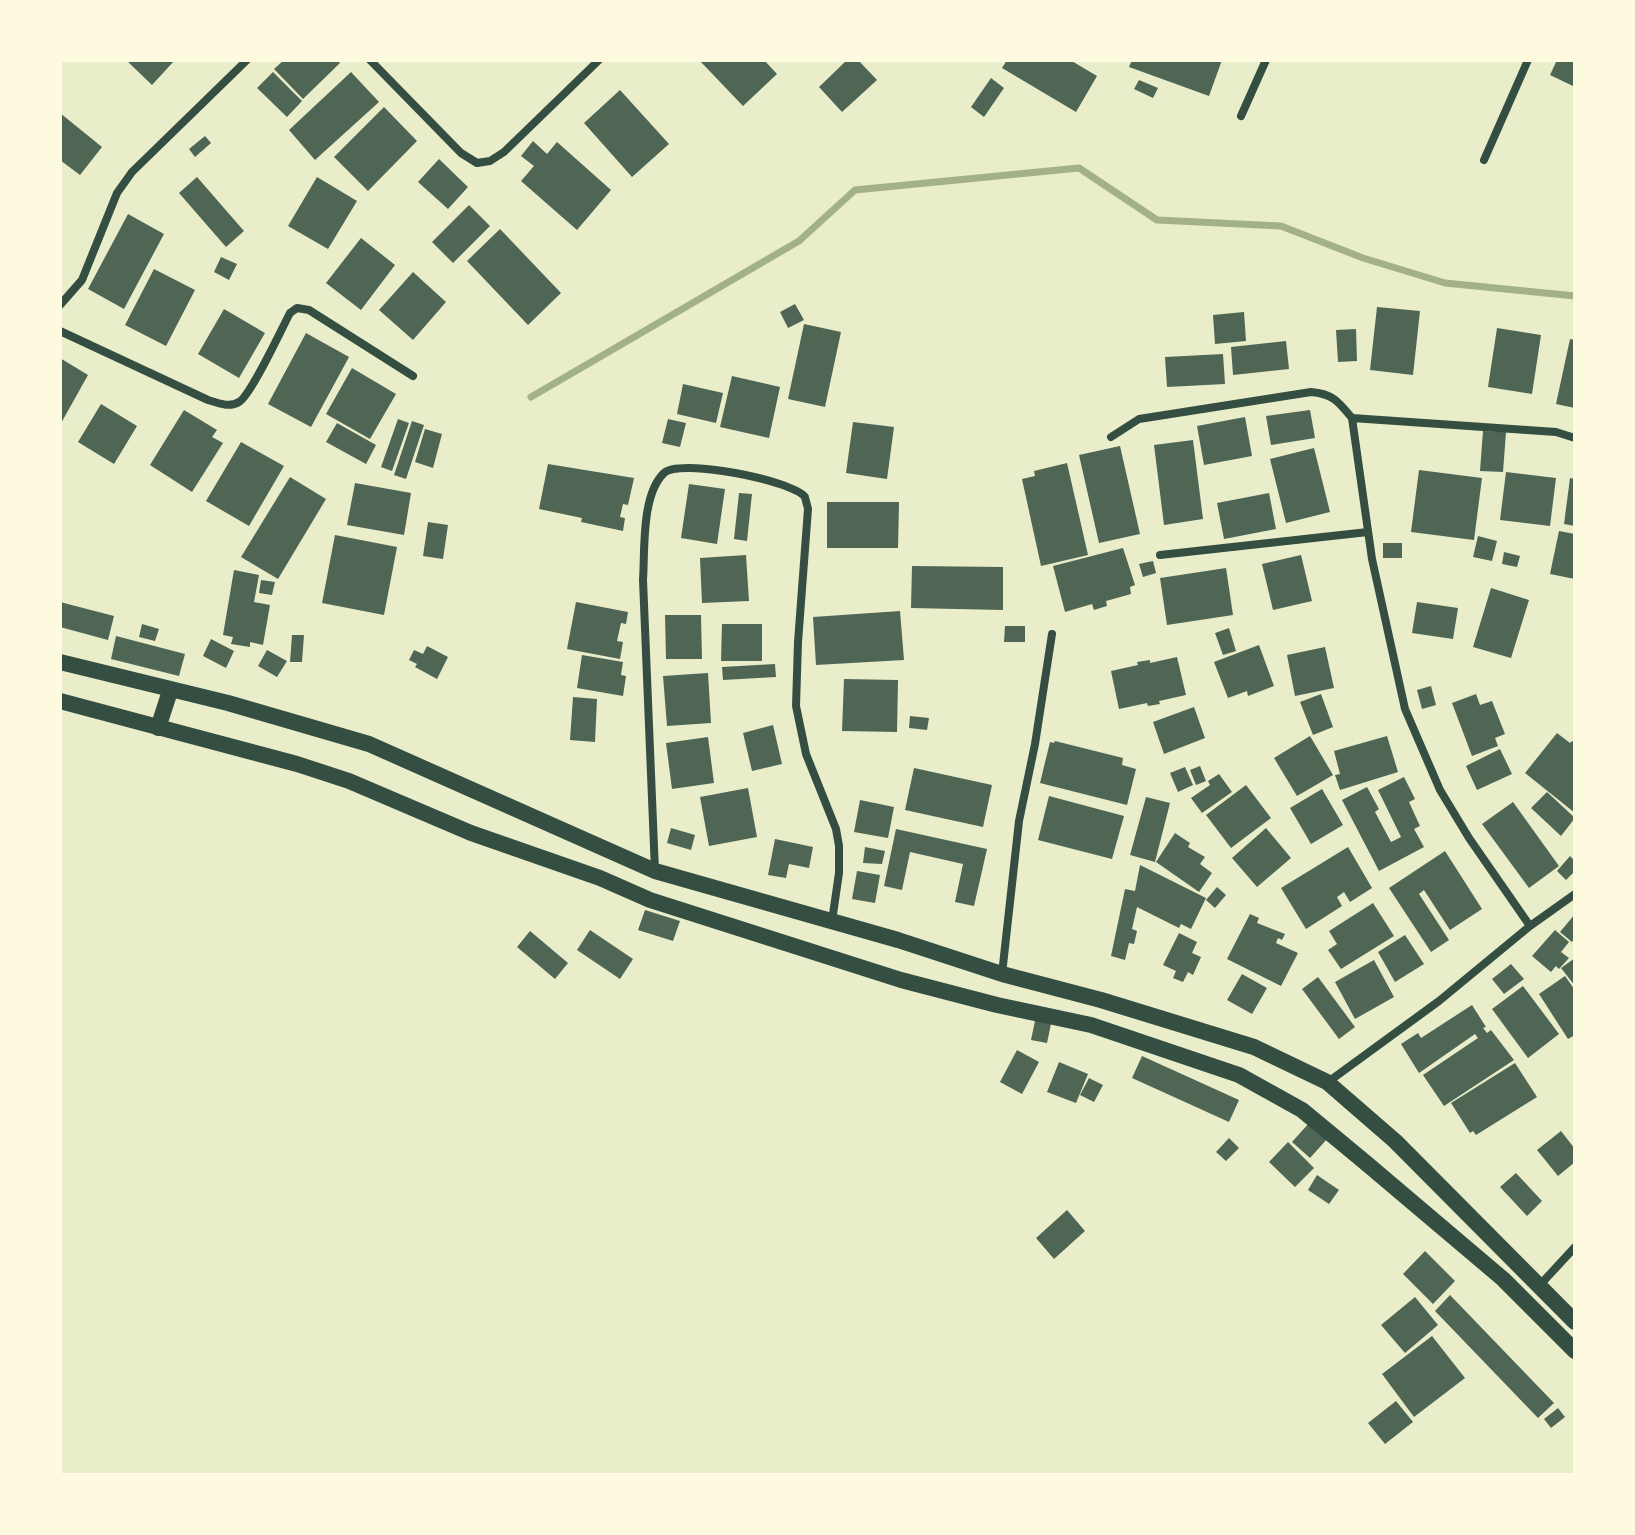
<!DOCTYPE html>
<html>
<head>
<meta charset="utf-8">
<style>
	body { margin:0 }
	#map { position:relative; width:1635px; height:1535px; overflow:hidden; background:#e9edc9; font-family:"Open Sans",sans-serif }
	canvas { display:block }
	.frame { position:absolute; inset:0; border:62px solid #fefae0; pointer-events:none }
</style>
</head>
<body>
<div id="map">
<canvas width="1635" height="1535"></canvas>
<div class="frame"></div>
</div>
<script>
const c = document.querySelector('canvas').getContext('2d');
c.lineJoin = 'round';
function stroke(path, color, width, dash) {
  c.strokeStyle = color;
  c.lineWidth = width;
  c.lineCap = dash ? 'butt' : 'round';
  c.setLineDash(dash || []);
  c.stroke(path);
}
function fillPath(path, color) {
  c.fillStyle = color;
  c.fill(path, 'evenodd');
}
stroke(new Path2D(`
	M531 397 799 241 855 190 1079 168 1157 220 1281 226 1363 258 1445 283 1575 296`), '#a3b18a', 7);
fillPath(new Path2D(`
	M126 60H175L152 85Z
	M284 60H337L340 63 303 99 274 69Z
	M699 60H764L777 74 743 106Z
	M847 60H858L877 80 842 112 819 87Z
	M1007 60H1070L1097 76 1076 112 1002 68Z
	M1132 60H1222L1209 96 1129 67Z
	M1557 60H1575V87L1550 75Z
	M273 72 302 101 287 117 257 88Z
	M351 72 379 102 315 160 289 130Z
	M991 78 1004 88 984 117 971 107Z
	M1139 80 1158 88 1153 98 1134 89Z
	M620 90 669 144 632 177 584 123Z
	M384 107 417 141 368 191 334 157Z
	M60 113 102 147 80 175 60 160Z
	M205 136 211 143 195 157 189 149Z
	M533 141 547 154 557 142 611 190 577 230 521 181 534 166 521 156Z
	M439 159 468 187 448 209 418 182Z
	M197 177 244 231 226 247 179 193Z
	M317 177 357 201 328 249 288 226Z
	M469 205 490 226 453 263 432 242Z
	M128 214 164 234 124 309 88 289Z
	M500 229 561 293 528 325 467 261Z
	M361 238 395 265 361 310 326 283Z
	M221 257 237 264 229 280 214 272Z
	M154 269 195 290 166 346 125 325Z
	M413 272 446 302 413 340 379 310Z
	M795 304 804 320 788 328 780 312Z
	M1377 307 1420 311 1413 375 1370 370Z
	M224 309 265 333 239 378 198 354Z
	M1244 312 1246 341 1215 344 1213 315Z
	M804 324 841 332 825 407 788 399Z
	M1497 328 1541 335 1532 394 1488 387Z
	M1356 329 1357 361 1338 362 1336 330Z
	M306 333 349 357 311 427 268 404Z
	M1570 339 1575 340V408L1556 404Z
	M1286 341 1289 369 1233 375 1231 347Z
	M1223 354 1225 384 1167 387 1165 357Z
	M60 358 88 375 60 425Z
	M352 368 396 394 370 439 326 414Z
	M732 376 780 387 769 438 720 427Z
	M683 384 723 393 716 423 677 414Z
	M101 404 137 426 114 464 78 442Z
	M184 410 217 430 212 437 223 443 192 492 150 465Z
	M1310 410 1315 438 1271 445 1266 416Z
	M1245 417 1252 456 1204 465 1197 426Z
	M398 419 409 423 392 471 381 467Z
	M668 419 686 423 680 447 662 443Z
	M412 421 424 425 406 479 394 475Z
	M853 422 894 427 887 479 846 473Z
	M337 423 376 445 366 464 326 442Z
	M425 429 442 434 433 468 415 462Z
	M1483 431 1506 432 1503 472 1480 471Z
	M1193 440 1203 519 1164 525 1154 445Z
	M241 442 284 466 249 526 206 501Z
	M1120 446 1140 534 1099 543 1079 455Z
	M1314 448 1330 512 1286 523 1270 459Z
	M1067 463 1088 555 1041 566 1022 479 1035 476 1034 471Z
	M548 464 634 478 628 505 623 504 620 517 625 518 623 531 581 522 582 518 539 509Z
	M1419 470 1482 478 1474 540 1411 532Z
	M1506 472 1556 478 1550 526 1500 520Z
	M290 477 326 499 278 579 241 557Z
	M1570 478 1575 479V526L1564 524Z
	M355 483 411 493 404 535 347 525Z
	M689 484 725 489 717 544 681 538Z
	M739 493 752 494 747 541 734 539Z
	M1269 493 1276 529 1224 539 1217 503Z
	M827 502H899L898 548H827Z
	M428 522 448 525 443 559 423 556Z
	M1559 531 1575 534V579L1550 574Z
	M335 535 397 547 384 615 322 603Z
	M1478 536 1497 541 1492 561 1473 557Z
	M1383 543H1402V558H1383Z
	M1123 548 1135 585 1130 587 1131 594 1106 601 1107 606 1094 610 1092 604 1065 612 1053 566Z
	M1504 552 1520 556 1517 567 1502 564Z
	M746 555 749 601 702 603 700 558Z
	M1301 555 1312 601 1273 610 1262 564Z
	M1153 561 1156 573 1143 577 1139 564Z
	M912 566 1003 567V610L911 608Z
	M1226 568 1233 615 1167 625 1160 578Z
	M234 570 259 575 254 602 270 605 263 645 250 642V647L231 644 233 637 223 635Z
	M261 580 275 582 272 595 259 593Z
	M1491 588 1529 600 1511 658 1473 647Z
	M60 602 114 616 108 640 60 627Z
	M576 602 628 612 626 624 621 623 617 641 623 642 620 659 567 649Z
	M1417 602 1458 608 1453 639 1412 633Z
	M900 611 904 660 816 665 813 617Z
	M665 615H701L702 659H666Z
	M142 624 159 629 155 641 139 637Z
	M722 624H762V661H721Z
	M1005 626H1025V642H1004Z
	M1229 628 1236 651 1223 655 1215 633Z
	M292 635H304L302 662H290Z
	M116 636 185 654 179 676 111 659Z
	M211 639 234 651 226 668 203 656Z
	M1259 645 1274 686 1248 696 1247 691 1228 698 1214 662Z
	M427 646 448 657 437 679 415 667 417 664 409 660 414 650 423 654Z
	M1325 647 1334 688 1295 696 1287 655Z
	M267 650 287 661 277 677 258 666Z
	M582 655 623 662 621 675 626 676 623 696 577 688Z
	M1177 657 1186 695 1159 701 1160 704 1148 706 1147 703 1119 709 1111 671 1138 665 1137 662 1150 660V663Z
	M775 664 776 677 723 680 722 667Z
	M708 673 711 723 667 726 663 676Z
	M844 679 898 680 897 732 842 731Z
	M1431 686 1436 705 1422 709 1417 690Z
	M1321 694 1333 727 1313 735 1300 702Z
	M1476 694 1480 705 1492 701 1505 734 1495 738 1498 746 1472 756 1452 703Z
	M573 697 597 699 595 742 570 740Z
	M1194 707 1205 738 1164 754 1153 722Z
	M910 716 929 718 927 730 909 728Z
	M773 725 782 764 752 771 743 733Z
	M1557 733 1570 743 1572 741 1575 743V813L1525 773Z
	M1310 736 1333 775 1297 796 1274 758Z
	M1387 736 1398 772 1340 790 1335 775 1340 774 1334 751Z
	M708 737 714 783 672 789 666 743Z
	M1055 741 1123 758 1122 765 1136 769 1127 805 1040 783 1050 742 1054 743Z
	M1500 749 1512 774 1477 790 1466 766Z
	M1200 766 1206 781 1196 785 1190 770Z
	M1185 767 1193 785 1178 792 1170 773Z
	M914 768 992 785 983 827 905 810Z
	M1219 774 1232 792 1202 813 1191 798 1210 785 1208 781Z
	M1404 777 1415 799 1409 802 1420 826 1414 829 1424 847 1379 871 1342 800 1367 787 1379 809 1375 812 1391 842 1401 837 1378 790Z
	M1246 785 1271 818 1231 848 1206 815Z
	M748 788 757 837 709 846 700 797Z
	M1322 789 1343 825 1311 844 1290 808Z
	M1547 792 1575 818 1561 836 1531 808Z
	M1049 796 1124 816 1112 859 1038 840Z
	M1146 797 1170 803 1155 862 1130 855Z
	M860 800 894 807 888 838 854 832Z
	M1513 802 1559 866 1529 888 1482 824Z
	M671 828 695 835 691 850 667 843Z
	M1266 828 1291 858 1257 887 1232 858Z
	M896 829 987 849 974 906 955 902 963 864 910 852 902 890 884 886Z
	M1175 833 1190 843 1188 847 1205 857 1200 864 1212 873 1199 892 1156 862Z
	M775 839 813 847 809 868 789 864 786 878 768 875Z
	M865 847 885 851 882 864 863 863Z
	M1348 847 1372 888 1350 902 1344 892 1337 897 1342 906 1306 929 1281 888Z
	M1445 851 1482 909 1450 930 1424 890 1419 894 1449 940 1431 952 1389 888Z
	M1570 856 1575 861V871L1566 880 1557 871Z
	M1140 865 1206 898 1191 929 1181 924 1179 928 1137 907 1132 929 1137 931 1134 944 1129 943 1125 960 1111 956 1125 889 1135 891Z
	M857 871 880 875 875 903 852 899Z
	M1217 887 1226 895 1215 908 1206 900Z
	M1373 903 1394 936 1341 969 1328 950 1337 944 1329 931Z
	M645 910 680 921 673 941 638 930Z
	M1250 914 1259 918 1257 923 1285 934 1282 940 1278 938 1276 943 1298 953 1281 986 1227 959Z
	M1575 914V938L1572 942 1560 932Z
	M590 930 633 959 620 979 577 950Z
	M1555 930 1569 942 1561 952 1569 958 1559 969 1556 966 1551 972 1532 956Z
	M530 931 568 963 555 979 517 947Z
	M1179 933 1197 942 1192 953 1201 957 1193 975 1188 972 1183 982 1173 978 1176 971 1163 965Z
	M1405 935 1424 964 1395 982 1378 952Z
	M1575 958V986L1561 968Z
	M1374 960 1394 997 1355 1019 1335 982Z
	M1511 964 1524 979 1504 994 1492 979Z
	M1242 974 1267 988 1252 1014 1227 1000Z
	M1565 976 1575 990V1035L1568 1039 1539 994Z
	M1318 977 1355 1027 1339 1039 1302 989Z
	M1523 986 1559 1034 1528 1058 1492 1009Z
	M1472 1005 1486 1027 1483 1028 1487 1033 1491 1030 1514 1060 1444 1106 1423 1075 1478 1038 1475 1034 1419 1073 1401 1044 1418 1033 1421 1038Z
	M1036 1016 1052 1019 1047 1043 1031 1040Z
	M1017 1050 1039 1062 1022 1094 1000 1082Z
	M1142 1056 1239 1100 1229 1122 1132 1078Z
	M1059 1062 1088 1074 1076 1103 1047 1092Z
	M1515 1063 1537 1097 1476 1135 1473 1131 1470 1133 1451 1103Z
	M1089 1078 1103 1085 1094 1102 1080 1095Z
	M1310 1122 1328 1138 1310 1158 1292 1142Z
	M1561 1131 1575 1149V1162L1558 1176 1537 1150Z
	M1229 1138 1239 1148 1226 1161 1216 1152Z
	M1288 1142 1314 1168 1295 1187 1269 1162Z
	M1516 1173 1542 1201 1527 1216 1500 1187Z
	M1317 1175 1339 1190 1329 1204 1308 1190Z
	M1067 1210 1085 1231 1054 1259 1036 1238Z
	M1425 1251 1455 1281 1433 1304 1403 1274Z
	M1450 1295 1554 1403 1538 1418 1435 1311Z
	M1415 1297 1438 1325 1405 1353 1381 1325Z
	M1432 1336 1465 1378 1414 1417 1382 1374Z
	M1396 1401 1413 1422 1385 1444 1368 1423Z
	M1558 1408 1565 1417 1551 1428 1544 1419Z`), '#4f6655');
stroke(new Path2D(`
	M370 60 461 153 477 163 490 161 504 152 599 60
	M1241 116 1266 60
	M1484 160 1528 60
	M60 305 82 280 117 193 132 172 247 60
	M60 331 208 400C218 403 229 408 239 402 251 395 281 330 290 313L297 308 309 310 413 376
	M1352 418 1556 432 1575 438
	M1111 437 1139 419 1311 392C1333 394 1338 401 1352 418L1372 559 1405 709 1440 790 1469 838 1530 926
	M1160 555 1368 532
	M655 871 643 580C645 551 641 495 664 473 679 458 792 480 805 497 805 498 808 508 808 509L798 642 796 706 806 754 836 829 839 846V873L832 921
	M1002 974 1019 821 1035 744 1052 634
	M1328 1082 1439 1001 1530 926 1575 894
	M1539 1286 1575 1247`), '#344e41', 8);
stroke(new Path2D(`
	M60 662 228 703 369 744 655 871 898 940 1002 974 1101 1000 1254 1047 1327 1082 1395 1141 1575 1322
	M60 701 297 764 349 781 471 833 600 878 650 900 901 980 997 1005 1091 1025 1239 1075 1302 1110 1366 1163 1503 1279 1575 1351
	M158 728 170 691`), '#344e41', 16);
</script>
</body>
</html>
